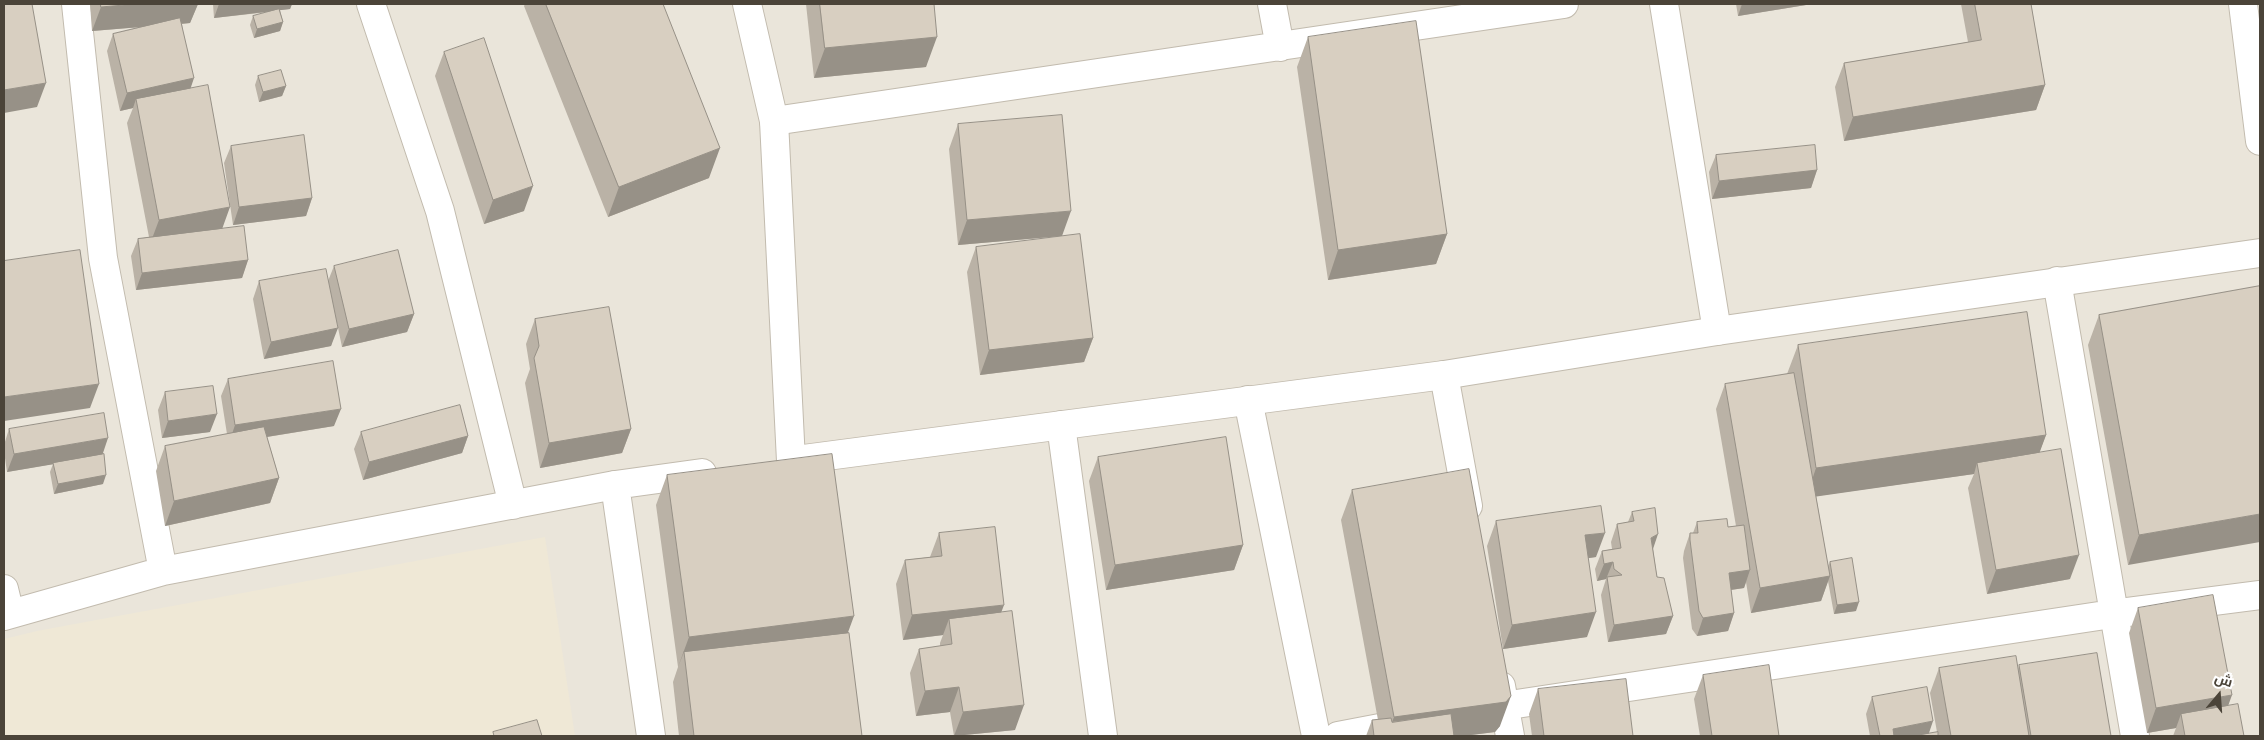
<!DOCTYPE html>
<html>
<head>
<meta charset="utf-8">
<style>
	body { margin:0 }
	#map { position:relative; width:2264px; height:740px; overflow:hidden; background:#f6f3ec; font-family:"Nunito Sans",Cairo,sans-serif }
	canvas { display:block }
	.frame { position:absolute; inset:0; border:5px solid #4b4439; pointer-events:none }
	.north { position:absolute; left:2194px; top:670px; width:50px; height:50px; -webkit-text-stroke:4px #fff; paint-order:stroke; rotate:18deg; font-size:14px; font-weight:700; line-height:20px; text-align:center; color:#4b4439 }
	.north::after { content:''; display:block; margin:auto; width:18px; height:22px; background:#4b4439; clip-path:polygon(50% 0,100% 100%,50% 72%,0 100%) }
</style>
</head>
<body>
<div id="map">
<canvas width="2264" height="740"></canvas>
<div class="frame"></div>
<div class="north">ش</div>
</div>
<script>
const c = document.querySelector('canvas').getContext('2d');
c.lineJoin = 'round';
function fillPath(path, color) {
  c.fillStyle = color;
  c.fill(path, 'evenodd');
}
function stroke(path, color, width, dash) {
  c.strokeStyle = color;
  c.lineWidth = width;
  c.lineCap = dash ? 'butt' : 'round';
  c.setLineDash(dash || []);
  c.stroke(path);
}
fillPath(new Path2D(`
	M4 4H2260V736H4Z`), '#eae5da');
fillPath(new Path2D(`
	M545 537 575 736H4V639L37 631Z`), '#efe8d6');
const minor = new Path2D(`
	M76 4 103 258 163 571
	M371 4 440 211 513 505
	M1272 4 1280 47
	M1664 4 1717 331
	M2243 4 2260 141
	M774 121 1564 4
	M2057 281 2135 736
	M1444 375 1468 506
	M1248 400 1316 736
	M1061 425 1103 736
	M4 589 10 614
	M4 616 163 571 615 485
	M1501 686 1510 736
	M1470 711 2112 614 2260 595
	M1338 736 1406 723`);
const tertiary = new Path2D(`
	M747 4 774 121 791 461
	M796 460 1444 375 1717 331 2260 253
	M651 736 615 485 702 473`);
stroke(minor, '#c2bbae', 30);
stroke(tertiary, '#c2bbae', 30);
stroke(minor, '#fff', 28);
stroke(tertiary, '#fff', 28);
fillPath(new Path2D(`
	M90 4H198L190 23 182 24 190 89 222 228 248 260 242 278 136 290 131 256 138 239 149 237 127 123 133 108 120 111 107 51 113 34 140 27 92 31Z
	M213 4H292L290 9 280 10 283 22 280 31 254 38 250 25 253 16 268 12 214 18Z
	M525 4H663L709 178 608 217 524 6Z
	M806 4H934L926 67 814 78Z
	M1736 4H1806V5L1738 16Z
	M1961 4H2031L2045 85 2036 110 1844 141 1835 87 1844 63 1968 42Z
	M1308 37 1447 234 1436 264 1328 280 1297 67Z
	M444 52 524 211 484 224 435 76Z
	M258 76 286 86 282 96 259 102 255 85Z
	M958 124 1062 236 958 245 949 149Z
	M231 146 312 198 306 216 233 225 224 163Z
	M1716 155 1817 170 1811 188 1712 199 1709 172Z
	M976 247 1093 338 1084 362 980 375 967 272Z
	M334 266 414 314 407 332 342 347 337 323 331 346 264 359 253 299 259 281H328Z
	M2260 286 2128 565 2088 345 2099 315Z
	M535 319 631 429 622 453 540 468 525 383 530 369 526 344Z
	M1798 345 2046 435 2039 453 2070 579 1987 594 1968 488 1974 474 1816 496 1828 566 1830 562 1856 611 1834 614 1828 581 1821 601 1751 613 1746 582 1744 588 1731 590 1734 613 1728 631 1697 636 1692 629 1683 558 1684 551 1690 533H1693L1697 522 1728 527 1736 526 1716 409 1725 384 1787 374Z
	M228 379 334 426 267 437 279 478 270 503 165 526 156 471 165 446 227 434 221 396Z
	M165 392 210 432 162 438 158 410Z
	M9 429 102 455 103 484 54 494 50 472 53 464 7 472 4 451V445Z
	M361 432 468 436 462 453 363 480 354 449Z
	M1098 457 1243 545 1234 570 1106 590 1089 481Z
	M667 475 848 633 862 736H679L673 682 678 667 656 505Z
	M1352 490 1500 726 1495 732 1463 736H1366L1372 720H1378L1341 520Z
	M1632 512 1653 549 1657 577 1673 616 1666 634 1608 642 1601 595 1606 579 1597 581 1595 569 1602 551 1612 549 1611 542 1617 524 1628 522Z
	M1496 521 1596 557 1588 558 1587 637 1503 649 1487 546Z
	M939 533 1001 612 1015 730 954 736 950 712 916 716 910 673 919 649 940 646V643L943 635 903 640 896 584 905 560 930 557Z
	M2138 608 2228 706 2244 736H2173L2176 728 2147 733 2129 633Z
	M2019 665 2111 736H1870L1866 714 1872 697 1929 734 1937 732 1930 693 1939 668 2018 669Z
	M1703 675 1779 736H1700L1694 699Z
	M1538 689 1633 736H1532L1529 714Z`), '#bab2a6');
fillPath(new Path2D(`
	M136 4H198L190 23 92 31 101 7Z
	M219 4H292L290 9 214 18Z
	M1742 4H1806V5L1738 16Z
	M283 22 280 31 254 38 257 29Z
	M937 37 926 67 814 78 825 48Z
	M194 78 188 96 136 99 133 108 120 111 127 93Z
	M46 83 37 107 4 113V90Z
	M2045 85 2036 110 1844 141 1853 117Z
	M286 86 282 96 259 102 263 92Z
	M720 148 709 178 608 217 619 187Z
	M1817 170 1811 188 1712 199 1719 181Z
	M533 186 524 211 484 224 493 200Z
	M312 198 306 216 233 225 239 207Z
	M230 207 221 232 150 244 159 220Z
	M1071 211 1062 236 958 245 967 220Z
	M1447 234 1436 264 1328 280 1338 250Z
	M248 260 242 278 136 290 142 273Z
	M414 314 407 332 342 347 349 329Z
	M338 328 331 346 264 359 271 342Z
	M1093 338 1084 362 980 375 989 350Z
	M99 384 90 408 4 421V397Z
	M341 409 334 426 229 443 235 425Z
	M217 414 210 432 162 438 168 421Z
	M631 429 622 453 540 468 549 443Z
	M2046 435 2035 465 1977 463 1974 474 1806 498 1816 468Z
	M468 436 462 453 363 480 369 462Z
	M108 438 102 456 7 472 14 454Z
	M106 475 103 484 54 494 58 484Z
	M279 478 270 503 165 526 174 501Z
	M2260 514V542L2128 565 2139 535Z
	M1605 533 1596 557 1576 560 1585 535Z
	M1658 534 1652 552 1651 538Z
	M1243 545 1234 570 1106 590 1115 565Z
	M2079 555 2070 579 1987 594 1996 570Z
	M1613 562 1606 579 1597 581 1604 564Z
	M1750 570 1744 588 1723 591 1729 573Z
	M1830 576 1821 601 1751 613 1760 588Z
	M1859 602 1856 611 1834 614 1837 605Z
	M1004 605 995 629 949 619 943 635 903 640 912 615Z
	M1596 612 1587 637 1503 649 1512 625Z
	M1734 613 1728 631 1697 636 1703 618Z
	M854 616 843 646 684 652 678 667 689 637Z
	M1673 616 1666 634 1608 642 1614 625Z
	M959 687 950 712 916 716 925 691Z
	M2232 695 2223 720 2181 714 2176 728 2147 733 2156 708Z
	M1511 696 1500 726 1495 732 1463 736H1387L1394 717Z
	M1024 705 1015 730 954 736 963 712Z
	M1933 721 1928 736H1890L1893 729Z`), '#979187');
const building = new Path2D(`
	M4 4H32L46 83 4 90Z
	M101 4H136L101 7Z
	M546 4H663L720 148 619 187Z
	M820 4H934L937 37 825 48Z
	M1975 4H2031L2045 85 1853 117 1844 63 1981 40Z
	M279 9 283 22 257 29 253 16Z
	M180 18 194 78 127 93 113 34Z
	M1416 21 1447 234 1338 250 1308 37Z
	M484 38 533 186 493 200 444 52Z
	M281 70 286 86 263 92 258 76Z
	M208 85 230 207 159 220 136 99Z
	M1062 115 1071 211 967 220 958 124Z
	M304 135 312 198 239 207 231 146Z
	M1815 145 1817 170 1719 181 1716 155Z
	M244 226 248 260 142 273 138 239Z
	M1080 234 1093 338 989 350 976 247Z
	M80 250 99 384 4 397V261Z
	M398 250 414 314 349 329 334 266Z
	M326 269 338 328 271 342 259 281Z
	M2260 286V514L2139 535 2099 315Z
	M609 307 631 429 549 443 534 358 539 346 535 319Z
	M2027 312 2046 435 1816 468 1798 345Z
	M333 361 341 409 235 425 228 379Z
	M1794 373 1830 576 1760 588 1725 384Z
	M213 386 217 414 168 421 165 392Z
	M460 405 468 436 369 462 361 432Z
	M104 413 108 438 14 454 9 429Z
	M264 427 279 478 174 501 165 446Z
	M1226 437 1243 545 1115 565 1098 457Z
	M2061 449 2079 555 1996 570 1977 463Z
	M104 454 106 475 58 484 53 463Z
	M832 454 854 616 689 637 667 475Z
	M1469 469 1511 696 1506 702 1394 717 1352 490Z
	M1601 506 1605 533 1585 535 1596 612 1512 625 1496 521Z
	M1655 508 1658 534 1651 538 1657 577 1664 578 1673 616 1614 625 1607 577 1622 575 1614 569 1613 562 1604 564 1602 551 1621 548 1617 524 1634 521 1632 512Z
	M1727 519 1728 527 1744 525 1750 570 1729 573 1734 613 1703 618 1699 611 1690 540V533H1698L1697 522Z
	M995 527 1004 605 912 615 905 560 942 556 939 533Z
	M1852 558 1859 602 1837 605 1830 562Z
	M2213 595 2232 695 2156 708 2138 608Z
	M1012 611 1024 705 963 712 959 687 925 691 919 649 952 644 949 619Z
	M849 633 862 736H694L684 652Z
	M2097 653 2111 736H2031L2019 665Z
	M2016 656 2029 736H1951L1939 668Z
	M1769 665 1779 736H1712L1703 675Z
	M1626 679 1633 736H1544L1538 689Z
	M1927 687 1933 721 1893 729 1894 736H1880L1872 697Z
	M2238 704 2244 736H2185L2181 714Z
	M1451 714 1454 736H1374L1372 720 1391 718 1392 722Z
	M537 720 542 736H494L493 732Z
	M1938 732V736H1913Z`);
fillPath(building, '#d8cfc1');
stroke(building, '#979187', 1);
</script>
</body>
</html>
